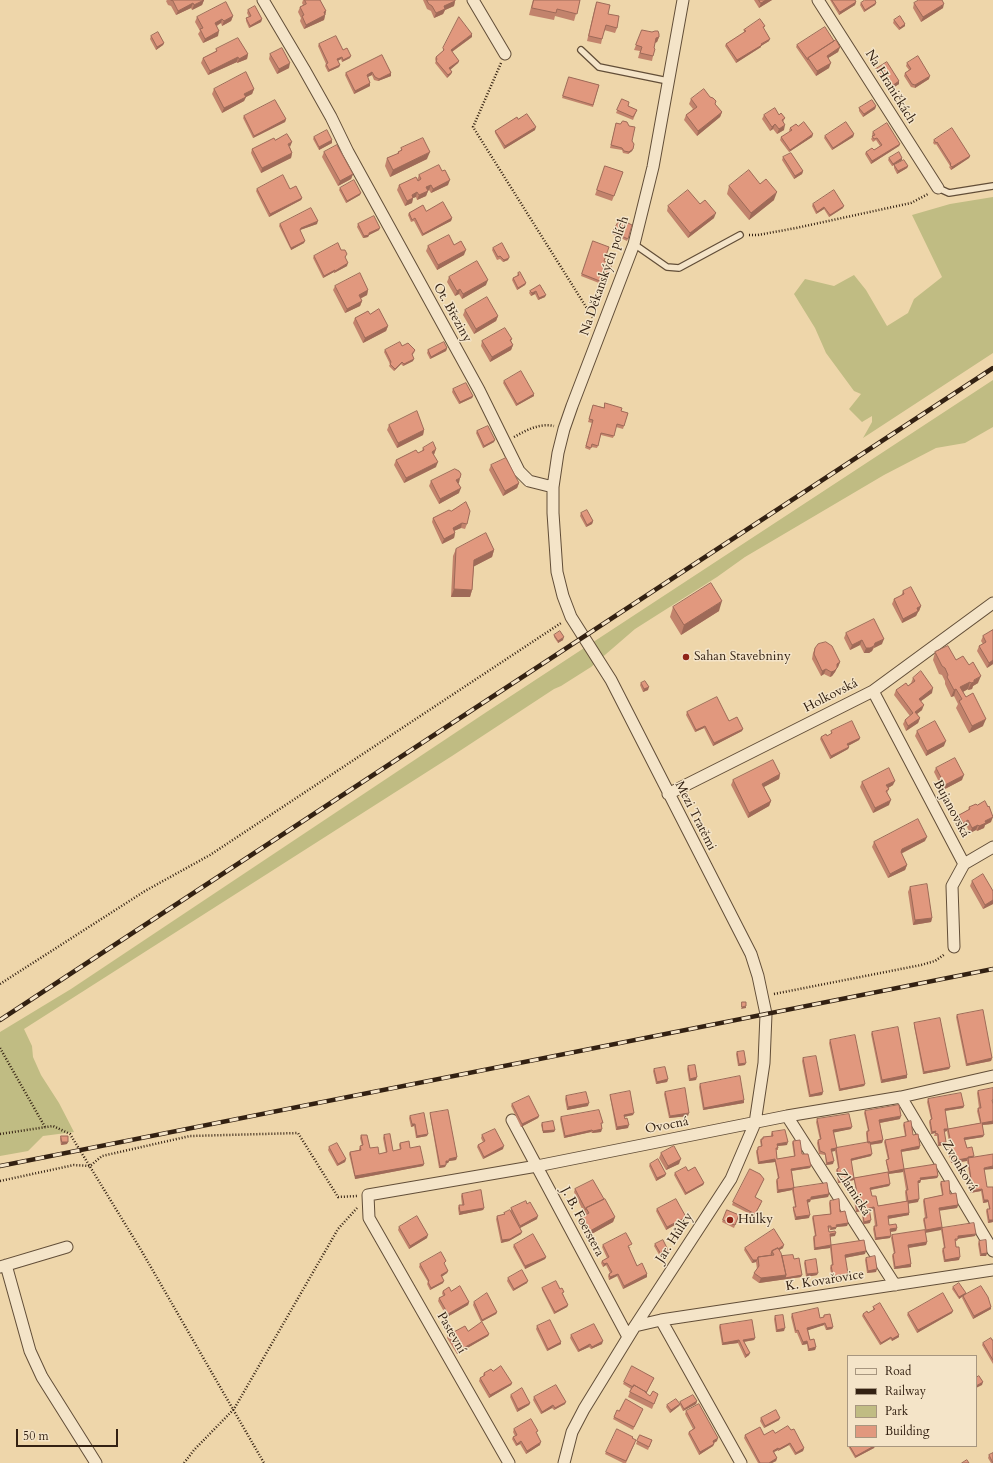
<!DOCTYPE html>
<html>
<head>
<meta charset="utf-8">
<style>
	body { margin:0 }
	#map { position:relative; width:993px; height:1463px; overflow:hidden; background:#eed6aa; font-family:Cardo,serif }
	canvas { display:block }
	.legend { position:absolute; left:847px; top:1355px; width:130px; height:92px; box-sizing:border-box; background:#f4e4c8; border:1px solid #a7967f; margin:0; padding:5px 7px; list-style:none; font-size:12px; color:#332112 }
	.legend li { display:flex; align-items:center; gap:8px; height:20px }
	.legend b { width:20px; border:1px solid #a7967f }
	.scale { position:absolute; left:16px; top:1429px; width:102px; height:18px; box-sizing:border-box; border:2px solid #332112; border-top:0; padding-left:5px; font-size:12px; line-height:14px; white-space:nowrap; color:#332112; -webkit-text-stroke:3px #f4e4c8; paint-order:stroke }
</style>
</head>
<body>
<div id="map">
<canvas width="993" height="1463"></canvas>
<ul class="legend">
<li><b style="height:5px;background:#f4e4c8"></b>Road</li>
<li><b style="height:5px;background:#332112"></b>Railway</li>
<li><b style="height:11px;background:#c0bc83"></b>Park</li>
<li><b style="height:11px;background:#e1987e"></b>Building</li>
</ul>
<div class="scale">50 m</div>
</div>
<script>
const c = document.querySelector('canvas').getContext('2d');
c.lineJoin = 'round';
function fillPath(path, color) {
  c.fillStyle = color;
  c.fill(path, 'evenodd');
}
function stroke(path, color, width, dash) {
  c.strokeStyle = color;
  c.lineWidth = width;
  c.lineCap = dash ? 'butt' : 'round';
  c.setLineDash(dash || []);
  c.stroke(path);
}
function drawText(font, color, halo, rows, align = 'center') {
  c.font = font + ' Cardo,serif';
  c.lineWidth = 3;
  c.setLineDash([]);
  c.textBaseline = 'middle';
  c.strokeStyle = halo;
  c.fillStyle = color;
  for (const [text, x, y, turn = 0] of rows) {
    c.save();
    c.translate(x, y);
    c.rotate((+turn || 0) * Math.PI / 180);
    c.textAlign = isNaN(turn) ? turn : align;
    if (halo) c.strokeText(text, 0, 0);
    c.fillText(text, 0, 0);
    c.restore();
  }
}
fillPath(new Path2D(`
	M993 197V353L863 438 872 422V416L862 422 849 409 861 394 854 391 826 353 815 328 794 294 805 279 834 286 854 275 866 290 887 326 908 313 914 299 942 277 912 215 950 204Z
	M993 380V427L965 443 936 448 884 475 745 557 717 577 635 629 591 667 561 686 554 689 452 756 24 1029 32 1046 33 1057 41 1075 59 1103 74 1132 43 1136 28 1151 0 1156V1032L71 989 488 711Z`), '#c0bc83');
const service = new Path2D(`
	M581 50 599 67 668 81
	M938 188 949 193 993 186
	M634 244 667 267 679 268 740 235`);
const minor = new Path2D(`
	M263 0 304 69 331 117 348 152 479 390 519 471 529 481 553 487
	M473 0 505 54
	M818 0 938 188
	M873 691 964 864
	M668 794 873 691 993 603
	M954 947 952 886 964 864 993 847
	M901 1097 993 1251
	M787 1116 895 1285
	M512 1120 628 1337
	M6 1265 30 1351 42 1377 96 1463
	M0 1267 67 1247
	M661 1320 741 1463
	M635 1326 661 1320 993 1270
	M509 1463 369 1218 368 1195 537 1166 787 1116 901 1097 993 1076
	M564 1463 572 1432 584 1409 635 1326 731 1179 755 1123 764 1063 766 1014 758 976 751 954 611 680 571 617 563 596 557 572 553 513V487L558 453 564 429 572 406 634 244 653 167 683 0`);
stroke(service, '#624e38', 8);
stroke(minor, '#624e38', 13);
stroke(new Path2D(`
	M501 63 473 127 593 318
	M749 235H758L796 228 911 203 928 194
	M514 437C527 430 539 423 554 426
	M0 984 145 891 210 855 561 623
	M774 994 921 965 935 961 945 954
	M0 1048 45 1127
	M0 1134 53 1126 70 1134 141 1250 264 1463
	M0 1181 74 1165 90 1166 102 1156 190 1136 298 1133 338 1197 357 1196
	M184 1463 194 1450 234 1409 338 1229 357 1208`), '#332112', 2.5, [1, 2]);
stroke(service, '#f4e4c8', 5.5);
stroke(minor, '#f4e4c8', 11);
const rail = new Path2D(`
	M0 1020 993 368
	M0 1166 993 969`);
stroke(rail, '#332112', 4.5);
stroke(rail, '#f4e4c8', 3, [9]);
fillPath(new Path2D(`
	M167 0H204L202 5 192 10 191 8 176 15 171 6 168 5 166 1Z
	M303 0H320L326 11 324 20 304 29 300 21 301 18 298 12 300 7 303 5 302 3Z
	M423 0H455V1L454 6 445 10 443 14 434 18 431 11 427 9Z
	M533 0H580L574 21 555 16 554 20 529 15Z
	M754 0H772L759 8Z
	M830 0H855L856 2 855 5 839 15Z
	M597 2 608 14 617 28 615 33 604 30 601 44 587 41 595 7Z
	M861 3H876L875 5 864 12 860 5Z
	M914 3 943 8 921 22 913 8Z
	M248 10 262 19 261 22 249 28 246 21V18L249 17 247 13Z
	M233 16 231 21 222 26 221 23 217 26 218 36 203 43 198 34 200 31 195 22 197 17Z
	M894 20 905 24V26L899 30 893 23Z
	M765 26 763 29 769 41 761 46V47L736 63 725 46 726 44 744 33V30Z
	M642 30 659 37 657 42 655 43 654 48 653 56 652 61 638 58 640 51 634 50Z
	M151 36 164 43 163 45 156 50 150 39Z
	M472 37 452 52 459 61 458 63 450 69 452 72 451 74 447 78 435 63 436 61 435 59 436 57 443 51V48Z
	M834 41 840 47 838 52 828 58 829 68 816 76 796 47 797 45Z
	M319 44 343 50 350 58 342 62 341 59 338 61 340 65 339 67 328 72 325 66 326 64 318 46Z
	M216 49 248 54 247 59 237 63V62L208 75 201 63 203 58 216 51Z
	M270 54 289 68 277 74 269 59Z
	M382 55 391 73V76L378 81 374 80 372 75 367 77 370 83V86L354 94 345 75 346 73Z
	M907 63 929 79 915 88 911 87 904 76 905 73 909 70 906 66Z
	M876 69 899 81V84L888 91 876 72Z
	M569 77 599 85 593 107 562 98Z
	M214 89H254L252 94 246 97 244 101 222 113 212 94Z
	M622 99 628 106 637 110 633 120 616 113Z
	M691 99 715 104 722 112 720 117 697 136 684 120 686 115 693 109 689 104Z
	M876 106 875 109 863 117 859 111V108Z
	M764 115H779L785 118 783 122 784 130 777 134 773 129 770 131 762 119Z
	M244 116 286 119 285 122 253 138 243 118Z
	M518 119 535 130 504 149 495 133V131Z
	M616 123 629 126 632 141 633 149 632 151 628 154 623 153 622 150 610 148Z
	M798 126 813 134 812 137 789 152 780 140 781 137 790 132 789 130 790 128Z
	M873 132 900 144 899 146 871 164 865 154 866 152 874 150 880 146 876 140 873 142 871 139 873 136 872 134Z
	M854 134 853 137 832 150 824 138 825 136Z
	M314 137 332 140V143L319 150 313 139Z
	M275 140 290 147 292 153 291 158 261 173 251 153 252 149Z
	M934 140 970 156 969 158 951 170 949 167 950 166 936 144 935 145 933 143Z
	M401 148 427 159 390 177 385 166 387 158 397 154 398 152 401 150Z
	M324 152 353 174 351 179 338 186 322 157Z
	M783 157 803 171 802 174 794 179 782 160Z
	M889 158H902V160L892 166 888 160Z
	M894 165 908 166 907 168 897 174 894 168Z
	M605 166 623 172 612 201 595 195Z
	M419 175 448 185 431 193 429 190 428 191 426 196 417 200 416 197 413 198 412 203 405 206 397 190 399 185 417 180Z
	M729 186 774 200 749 220 727 194Z
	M340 188 360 195 346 203 339 190Z
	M257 189H290L302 198 301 200 269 217 256 191Z
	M700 204 714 218 688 238 667 211 668 206Z
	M813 204 843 208 829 217 824 209 816 214 812 206Z
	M426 211 452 218 451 221 422 236 414 221 411 222 408 215 409 213Z
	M280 224H317L300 230 304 243 291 250 279 226Z
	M358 224 379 230 369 235 368 237 363 238 357 227Z
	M632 225 627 241 612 234 613 232Z
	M593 241 604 261 612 264 604 285 581 276Z
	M454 245 464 255 437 270 426 251 428 246Z
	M493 248 508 260 503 262 500 259 497 260 492 250Z
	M341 250 346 256 345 258 347 266 334 273V272L323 278 313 258 314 256Z
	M518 273 526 283 525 285 517 290 512 280 513 278 517 276Z
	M449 277 486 285 462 299 459 294 455 296 447 282Z
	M540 285 545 297 538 300 535 294 531 296 529 293 530 291Z
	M335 286 368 290 367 295 360 299 362 301 360 306 345 313 333 290Z
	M465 310 498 316 496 321 474 334 463 315Z
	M370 314 388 326 386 331 363 343 353 323 355 318Z
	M512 339 511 341 513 345 511 350 490 362 481 346 482 341Z
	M447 348 446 351 430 359 427 353 428 350Z
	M385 350H415L414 353 412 355 413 361 403 366 401 364 394 371 389 366 390 364 384 352Z
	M504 381 534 396 516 406 503 383Z
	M453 389 473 396 472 398 459 404 452 392Z
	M593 405 628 413 623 429 616 427 613 438 601 435 597 448 591 447 590 450 585 448 592 423 588 422Z
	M389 425 424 430 423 435 397 448 387 430Z
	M477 431 494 442 483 448 476 433Z
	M423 448 436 449 434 455 436 467 404 483 394 465 396 460 418 453 422 451Z
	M491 465 519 483 517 488 503 496 489 470Z
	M460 478 458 483 459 493 439 504 429 486 431 481Z
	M451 511 467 524 465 529 461 528 454 531 455 533 454 538 442 544 432 522 433 518Z
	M581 513 593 521 592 524 586 527 580 516Z
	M456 549 494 550 492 557 474 566 472 590 470 597H451L453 556Z
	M903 591 921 606 919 611 918 612 916 616 902 623 892 604 894 599 901 596Z
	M673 607 719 611 681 635 670 617Z
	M993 630V664L987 668 977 651 979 646 983 644 981 641 983 636Z
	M846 633 882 644 874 648 872 651 869 653H864L860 645 850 650 844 638Z
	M554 635 563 640 558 643 554 637Z
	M815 648 840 662 838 667 837 668 835 672 832 676 830 677 824 674 821 676 812 659 813 653Z
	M935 652 956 660 978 683 973 686 972 689 968 690V689L963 692 983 726 969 733 956 708 958 704 954 696 951 697 945 684V681L942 675 939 674 933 660Z
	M913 678 932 693 921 701 922 710 917 714 920 718 918 723 906 731 903 724 905 720 910 716 894 695 896 690 908 686 911 683Z
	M641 683 648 690 643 692 640 685Z
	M687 712 729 721 742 731 713 746 704 728 695 732 686 715Z
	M831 731 860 738 859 740 848 746 849 747 848 749 830 759 820 739 821 737 827 736 831 734Z
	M917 731 944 746 926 756 915 736Z
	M936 768 962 780 943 790 934 772Z
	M780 774 779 779 764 787 771 801 769 806 748 818 731 785 733 780Z
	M862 782 893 785 888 788 889 789 887 793 889 805 873 813 860 787Z
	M977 805 991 822 985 825 984 828 977 831 976 830 970 833 966 825 961 828 957 820 959 815 968 810 969 807Z
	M925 841 901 854 907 865 905 870 888 878 872 847 874 842Z
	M972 881 993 891V904L983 909 970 886Z
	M910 887 932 918 931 922 913 925 908 892Z
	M957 1015 992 1058 991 1061 966 1066 956 1017Z
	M914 1023 950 1067 949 1069 923 1074 914 1026Z
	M872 1032 907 1075V1078L881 1083 871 1034Z
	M830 1040 865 1084 864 1086 839 1091 829 1043Z
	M737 1052 745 1065 738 1066 736 1054Z
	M803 1058 823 1092 822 1095 809 1097 802 1061Z
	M688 1066 696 1080 689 1081 687 1069Z
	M654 1069 668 1079 667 1082 656 1084 653 1071Z
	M700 1084 744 1103 703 1110 699 1087Z
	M978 1091 993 1104V1124L983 1125V1137L965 1140 967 1148 974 1156 973 1157 984 1170 987 1187H993V1222L988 1223 986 1211 987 1209H989L988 1202 983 1203 981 1191 970 1193 968 1182 969 1179H970L967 1161 951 1163 948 1151 949 1148H950L947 1131 948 1129 980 1123 977 1111 978 1108H979L977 1093Z
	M665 1092 688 1116 669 1118 664 1094Z
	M610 1095 633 1115 624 1117 628 1128 616 1130 610 1097Z
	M566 1096 588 1106 567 1110 565 1099Z
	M928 1099 964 1106 963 1108 945 1111 947 1131 944 1132 945 1145 938 1146 937 1136H934L935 1133 931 1134 929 1122 930 1120 931 1119 927 1102Z
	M512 1104 539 1116 538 1118 521 1127 511 1106Z
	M865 1111 900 1119 880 1123 883 1140 882 1143 870 1145 871 1156 851 1161 854 1178 888 1172 886 1162V1160H888L884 1142 885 1140 905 1136 903 1125 904 1123 913 1135 920 1146 919 1149 901 1152 904 1169 938 1176 937 1178 921 1180 920 1183H918V1202L908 1203 909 1213V1215L888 1219 889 1225 897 1228 896 1231 890 1232V1238L875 1240 873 1229 874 1226H875L873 1209 870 1210V1223L863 1224 862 1211 856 1212 854 1200 855 1198 857 1197 854 1180 838 1183 836 1171 837 1169 838 1168 835 1151H832L833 1164 826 1165 825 1155 819 1154 817 1143 818 1140H820L816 1122 817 1119 851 1129 834 1132 836 1148 867 1143 866 1133 867 1131H868L864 1113ZM903 1172 906 1190 905 1192 906 1201 878 1206 872 1196 871 1190 889 1186 890 1184 888 1174Z
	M430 1113 457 1157 456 1160 449 1161 448 1163H446L445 1167 439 1168 430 1115Z
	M410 1116 427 1136 416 1138 414 1126 411 1127 409 1118Z
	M561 1117 602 1125 601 1132 592 1133 591 1132 564 1138 560 1119Z
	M542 1123 555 1130 554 1132 543 1133 541 1125Z
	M772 1132 787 1145 778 1146V1150H776L777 1159 794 1156 792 1143 793 1141 802 1154 810 1168 792 1171 794 1188 829 1194 828 1197 811 1199 810 1202H808L809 1218 795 1220 793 1210V1207H795L792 1190 777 1193 776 1181 777 1179H778L775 1162 758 1164 756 1152 758 1147H761L760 1141 761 1139H762L763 1137 771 1136V1134Z
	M361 1135 370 1148 379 1154 386 1153 383 1138 384 1135 393 1151 400 1150 399 1145 400 1143 410 1148 424 1164 423 1166 355 1179 349 1154 350 1152 359 1150V1149L360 1146H362L360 1138Z
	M482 1135 503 1149 483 1159 477 1147 478 1145 483 1142 481 1138Z
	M61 1136 67 1144 61 1145 60 1139Z
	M329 1147 346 1159 345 1162 337 1166 328 1150Z
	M661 1153 679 1164 666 1170 659 1158Z
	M650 1164 665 1176 656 1181 649 1166Z
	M688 1171 704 1183 703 1185 685 1195 674 1175 675 1173Z
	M764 1179 755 1198 761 1204 754 1216 732 1205 733 1202Z
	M941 1182 958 1205 957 1208 939 1210 942 1228 975 1236 958 1238 957 1241H955L959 1260 944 1262 942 1251 943 1248H944L941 1230 925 1232 927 1242 926 1245 909 1248 911 1264V1267L894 1269 892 1256 893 1254H894L891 1238 892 1235 925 1230 923 1220 924 1218H925L923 1201 924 1199 942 1195 940 1184Z
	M575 1189 604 1199 615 1217 613 1222 588 1236 580 1221 582 1217 585 1215 574 1192Z
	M462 1194 484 1208 483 1210 459 1215 458 1208 459 1205H462L461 1196Z
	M830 1201 840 1212 848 1223 847 1226 836 1227V1229L830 1230V1228L829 1229V1232L835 1236H830L831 1245 865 1254 845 1258 848 1274 847 1277 832 1279 830 1268 831 1265H832L830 1248 814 1250 813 1238 814 1236H815L812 1218 813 1216 830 1214 829 1203Z
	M511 1208 537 1219 520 1228 521 1234 509 1241 501 1243 496 1219 497 1216 504 1215V1213L511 1211Z
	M657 1209 685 1219 666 1230 656 1211Z
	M727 1210 739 1215 734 1228 722 1222Z
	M399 1227 427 1238 409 1249 398 1230Z
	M979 1241 987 1253 986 1256H980L978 1244Z
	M655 1244 669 1252 668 1254 661 1258 654 1246Z
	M514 1245 546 1257 545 1259 525 1269 513 1247Z
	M603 1245 631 1247 629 1248 637 1266 647 1274V1277L623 1289 617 1276 609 1280 608 1276 609 1274 610 1273 606 1265 603 1267 601 1263 602 1261 607 1258 602 1247Z
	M745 1248H783L779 1250 782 1256 794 1259 801 1277 759 1283 752 1278 754 1273 757 1269 756 1262 752 1263 744 1250Z
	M866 1258 876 1272 867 1273 865 1260Z
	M805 1261 817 1275 806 1277 804 1263Z
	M420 1264H445H444L448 1271 447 1273 441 1277 443 1283 430 1290 427 1284 428 1282 419 1267Z
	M508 1278 527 1283 513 1291 507 1281Z
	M953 1287 966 1293 965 1295 991 1307V1309L973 1319 962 1298 963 1296 959 1299 952 1289Z
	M542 1288 563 1294 568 1305 567 1307 554 1314 542 1290Z
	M443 1291H451L469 1302 468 1305 447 1317 438 1301 439 1298 443 1296 442 1293Z
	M474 1302 497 1312 496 1314 481 1322 473 1305Z
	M873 1307 899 1337 892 1341 890 1339 880 1345 862 1316 863 1314 868 1313 873 1310Z
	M908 1313H952L917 1333 907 1315Z
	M792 1314 820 1318H823L824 1315 833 1327 832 1329 826 1330 824 1325 808 1330 810 1340 816 1347 815 1350 808 1351 807 1344 802 1345 797 1333H795L791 1317Z
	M775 1316 784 1331 776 1332 774 1319Z
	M720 1325 755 1338 754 1340 744 1342 749 1355 745 1358 738 1343 722 1345 719 1327Z
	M537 1326 561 1344 547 1351 536 1329Z
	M468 1331 489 1334 488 1336 457 1354 447 1338 448 1335Z
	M571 1335 602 1344 591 1349 589 1347 578 1352 570 1338Z
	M992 1340H993V1364L982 1345 983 1343Z
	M493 1371 512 1383 511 1385 489 1398 479 1381 480 1378 484 1376 483 1375 484 1373Z
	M654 1378 646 1394 650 1396 658 1394 652 1409 628 1397 631 1389 623 1384 624 1382Z
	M511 1395 530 1403 529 1405 517 1412 510 1397Z
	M534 1397 565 1404 554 1410 552 1408 541 1414 533 1400Z
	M697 1401 696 1404 683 1411 680 1405 679 1406 670 1413 666 1407 667 1405 680 1404V1402Z
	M643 1409 633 1430 613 1419 614 1417 619 1411Z
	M686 1411 717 1441 714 1443V1444L713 1446 699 1455 688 1434 689 1432 693 1429 685 1414Z
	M761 1418 779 1420 764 1428 760 1421Z
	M514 1429 537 1434 540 1445 526 1454 520 1444 516 1446 512 1439 513 1437 515 1436 513 1432Z
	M791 1430 804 1448 803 1451 795 1455 789 1445 778 1451V1450L774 1452 777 1458 776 1461 772 1463H758L744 1438 745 1435H764Z
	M640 1435 652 1440 648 1450 636 1444Z
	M632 1438 635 1443 626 1463H623L605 1454 606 1452Z
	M848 1446H875L874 1448 855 1458Z
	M989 1455 993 1463H991L988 1458Z`), '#c2836c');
fillPath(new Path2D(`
	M204 0 202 5 192 10 194 5Z
	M766 0H772L759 8 761 3Z
	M455 1 454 6 445 10 443 14 434 18 436 13 444 6Z
	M856 2 855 5 839 15 840 12Z
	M193 3 191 8 176 15 178 11Z
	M876 3 875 5 864 12 865 10Z
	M944 4 943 8 921 22 923 17Z
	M326 11 324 20 304 29 306 25Z
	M233 16 231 21 222 26 224 21Z
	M222 19 221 23 213 27 215 23Z
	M262 19 261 22 249 28 250 26Z
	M905 24V26L899 30 900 28Z
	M219 31 218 36 203 43 205 39Z
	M472 34V37L450 53 451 50Z
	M659 37 657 42 654 43 656 38Z
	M770 39 769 41 761 46V47L736 63 737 60Z
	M164 43 163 45 156 50 157 47Z
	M840 47 838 52 825 60 827 56Z
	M248 54 247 59 237 63 239 59Z
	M351 56 350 58 342 62 343 60Z
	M238 57 237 62 208 75 210 71Z
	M342 57 341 59 337 61V59Z
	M459 61 458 63 449 71V68Z
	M290 63 289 68 277 74 279 69Z
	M831 63 829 68 816 76 817 71Z
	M340 65 339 67 328 72 329 70Z
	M372 72V75L366 78 367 75Z
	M452 72 451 74 447 78 448 75Z
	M391 73V76L378 81 379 79Z
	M930 76 929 79 915 88V85Z
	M899 81V84L888 91 889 88Z
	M370 83V86L354 94 355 91Z
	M254 89 252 94 246 97 244 101 222 113 224 108 244 94Z
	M876 106 875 109 863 117 864 114Z
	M722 112 720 117 697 136 698 131Z
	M286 119 285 122 253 138 254 136Z
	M775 124 773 129 770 131 772 127Z
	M785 125 784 130 777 134 779 129Z
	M536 127 535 130 504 149 505 146Z
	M813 134 812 137 789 152 790 150Z
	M854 134 853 137 832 150 833 148Z
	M332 140V143L319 150V147Z
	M292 142 290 147 288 144Z
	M900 144 899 146 871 164 872 161Z
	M633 149 632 151 628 154 629 152Z
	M430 152 427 159 390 177 393 170Z
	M292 153 291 158 261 173 262 168Z
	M970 156 969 158 951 170 952 167Z
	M902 158V160L892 166 893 164Z
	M908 166 907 168 897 174 898 171Z
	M803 171 802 174 794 179 795 176Z
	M353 174 351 179 338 186 340 181Z
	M450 180 448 185 431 193 433 189Z
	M431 185 429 190 424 192 426 187Z
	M428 191 426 196 417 200 419 195Z
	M417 192 416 197 410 199 412 195Z
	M777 192 774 200 749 220 751 213Z
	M361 193 360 195 346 203 347 201Z
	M302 198 301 200 269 217 270 214Z
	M413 198 412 203 405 206 407 201Z
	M844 206 843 208 829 217 830 215Z
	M824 207V209L816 214 817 212Z
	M716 213 714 218 688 238 690 233Z
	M452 218 451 221 422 236 423 234Z
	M318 221 317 224 300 230 301 228Z
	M380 228 379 230 369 235 368 237 363 238 364 236Z
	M305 241 304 243 291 250V248Z
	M466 250 464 255 437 270 438 265Z
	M509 258 508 260 503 262 504 260Z
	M348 263 347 266 334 273 335 271Z
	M335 270 334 272 323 278 324 276Z
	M488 280 486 285 462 299 463 294Z
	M526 283 525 285 517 290 518 288Z
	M460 289 459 294 455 296 457 291Z
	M368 290 367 295 357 300 359 295Z
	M536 291 535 294 531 296 532 293Z
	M546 295 545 297 538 300 539 298Z
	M362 301 360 306 345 313 347 309Z
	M498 316 496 321 474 334 476 329Z
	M388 326 386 331 363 343 365 338Z
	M513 345 511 350 490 362 492 357Z
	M447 348 446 351 430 359 431 357Z
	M414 359 413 361 403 366 404 364Z
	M402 362 401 364 394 371 395 369Z
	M534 394V396L516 406 517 404Z
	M473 396 472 398 459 404 460 402Z
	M424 430 423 435 397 448 398 443Z
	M495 440 494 442 483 448 484 446Z
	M436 449 434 454 431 457 432 452Z
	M438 462 436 467 404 483 406 478Z
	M460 478 459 483 455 485 456 480Z
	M519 483 517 488 503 496 505 491Z
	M461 488 459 493 439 504 440 499Z
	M593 521 592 524 586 527 587 525Z
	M462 523 461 528 451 532 453 528Z
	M455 533 454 538 442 544 444 539Z
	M494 550 492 557 471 568 474 560Z
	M454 589 472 590 470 597H451Z
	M722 601 719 611 681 635 684 625Z
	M921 606 919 611 918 612 916 616 902 623 903 619 917 608Z
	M564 637 563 640 558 643V641Z
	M884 639 882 644 874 648 875 643Z
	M862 640 860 645 850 650 852 645Z
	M874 646 872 651 869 653H864L866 648Z
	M993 660V664L987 668 989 663Z
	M840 662 838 667 835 669 837 664Z
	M837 668 835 672 832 676 830 677 831 672Z
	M826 669 824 674 821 676 822 671Z
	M981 676 978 683 973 686 972 689 968 690 971 683 974 680Z
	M970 682 968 689 959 694 960 687Z
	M649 687 648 690 643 692 644 689Z
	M933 688 932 693 917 704 919 699Z
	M956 689 954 696 951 697 954 690Z
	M924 705 922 710 913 717 915 712Z
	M920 718 918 723 906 731 908 726Z
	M986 719 983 726 969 733 972 726Z
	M705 726 704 728 695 732 696 730Z
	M743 729 742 731 713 746 714 743Z
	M860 738 859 740 846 747 847 744Z
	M946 741 944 746 926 756 927 751Z
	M849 747 848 749 830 759 831 756Z
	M780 774 779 779 760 789 762 784Z
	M964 775 962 780 943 790 945 785Z
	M895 781 893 785 885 790 886 785Z
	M891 800 889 805 873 813 875 808Z
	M771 801 769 806 748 818 749 813Z
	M993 817 991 822 985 825 984 828 977 831 979 826 985 821Z
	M968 820 966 825 961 828 963 823Z
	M978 825 976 830 970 833 972 828Z
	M927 837 925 841 900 854 902 849Z
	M907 865 905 870 888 878 890 874Z
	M993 900V904L983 909 985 905Z
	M932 918 931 922 913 925 915 920Z
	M746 1006V1008L741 1009 742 1007Z
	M992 1058 991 1061 966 1066 967 1064Z
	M746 1063 745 1065 738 1066 739 1064Z
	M950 1067 949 1069 923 1074 924 1072Z
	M907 1075V1078L881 1083 882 1080Z
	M697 1077 696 1080 689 1081 690 1079Z
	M668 1079 667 1082 656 1084 657 1082Z
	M865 1084 864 1086 839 1091 840 1089Z
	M823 1092 822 1095 809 1097 810 1095Z
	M744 1100V1103L703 1110 704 1108Z
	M589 1103 588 1106 567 1110 568 1107Z
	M964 1106 963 1108 944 1111 945 1109Z
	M634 1113 633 1115 623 1117 624 1115Z
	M689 1113 688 1116 669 1118 670 1116Z
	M539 1116 538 1118 521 1127 522 1124Z
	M901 1116 900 1119 879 1123V1120Z
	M993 1121V1124L981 1125 982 1123Z
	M412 1124H415L414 1126 411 1127Z
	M629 1125 628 1128 616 1130 617 1127Z
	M852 1127 851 1129 832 1133 833 1130Z
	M602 1129 601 1132 592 1133 593 1131Z
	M944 1129H948L947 1131 943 1132Z
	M555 1130 554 1132 543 1133V1131Z
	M592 1130 591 1132 564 1138 565 1136Z
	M936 1131 935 1133 931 1134 932 1132Z
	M428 1134 427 1136 416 1138 417 1136Z
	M984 1135 983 1137 964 1140V1138Z
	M883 1140 882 1143 867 1145 868 1143Z
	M62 1142H68L67 1144 61 1145Z
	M788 1142 787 1145 777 1146V1144Z
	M946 1142 945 1145 938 1146 939 1143Z
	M504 1146 503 1149 483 1159 484 1157Z
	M920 1146 919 1149 900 1152 901 1150Z
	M836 1148 835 1151 831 1152V1149Z
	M872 1154 871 1156 850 1161 851 1159Z
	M974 1156 973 1158 967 1159V1161L951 1163 952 1161Z
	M457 1157 456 1160 449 1161 448 1163 445 1164 446 1161 449 1159Z
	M346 1159 345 1162 337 1166 338 1164Z
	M681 1159 679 1164 666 1170 668 1166Z
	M775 1159V1162L758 1164 759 1162Z
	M834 1161 833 1164 826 1165 827 1163Z
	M424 1164 423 1166 355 1179V1176Z
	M446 1165 445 1167 439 1168 440 1166Z
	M811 1166 810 1168 790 1171 791 1169Z
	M993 1166V1169L983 1170 984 1168Z
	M904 1169 903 1172 888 1174 889 1172Z
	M666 1174 665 1176 656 1181 657 1178Z
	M938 1176 937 1178 921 1180 920 1183H917L918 1181 920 1178Z
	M854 1178V1180L838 1183 839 1181Z
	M704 1183 703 1185 685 1195 686 1193Z
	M890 1184 889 1186 869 1190 870 1188Z
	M793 1188 792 1190 777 1193 778 1190Z
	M982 1189 981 1191 970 1193 971 1191Z
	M829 1194 828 1197 810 1200 811 1197Z
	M811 1199 810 1202 807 1203V1200Z
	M919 1199 918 1202 907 1204 908 1201Z
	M984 1200H988V1202L983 1203Z
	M958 1205 957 1208 938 1211 939 1208Z
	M874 1207 873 1209 868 1210 869 1208Z
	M484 1208 483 1210 459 1215 460 1212Z
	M857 1209H862V1211L856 1212Z
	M909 1213V1215L887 1219 888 1216Z
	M810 1215 809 1218 795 1220 796 1217Z
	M538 1216 537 1219 520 1228V1226Z
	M615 1217 613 1222 588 1236 590 1231Z
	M686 1217 685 1219 666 1230 667 1227Z
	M871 1220 870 1223 863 1224 864 1222Z
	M989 1220H993V1222L988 1223Z
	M848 1223 847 1226 836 1227V1229L830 1230 831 1228 836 1225Z
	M942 1227 941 1230 925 1233 926 1230Z
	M897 1228 896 1231 889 1232 890 1229Z
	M522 1232 521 1234 509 1241 501 1243 502 1240Z
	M836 1233 835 1236 829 1237 830 1234Z
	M976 1234 975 1236 957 1239 958 1236Z
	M428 1235 427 1238 409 1249 410 1246Z
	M891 1236 890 1238 875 1240 876 1238Z
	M927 1242 926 1245 907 1248 908 1245Z
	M784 1245 783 1248 773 1254 772 1253Z
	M831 1245 830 1248 814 1250 815 1248Z
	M866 1251 865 1254 844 1258 845 1255Z
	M669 1252 668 1254 661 1258 662 1256Z
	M987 1253 986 1256H980L981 1254Z
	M546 1257 545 1259 525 1269V1266Z
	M960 1257 959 1260 944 1262 945 1260Z
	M753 1260H757L756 1262 752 1263Z
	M607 1263 606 1265 603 1267 604 1264Z
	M911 1264V1267L894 1269 895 1267Z
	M877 1269 876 1272 867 1273 868 1271Z
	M448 1271 447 1273 440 1278 441 1275Z
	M818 1273 817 1275 806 1277 807 1274Z
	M618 1274 617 1276 609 1280 610 1277Z
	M647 1274V1277L623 1289 624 1286Z
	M848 1274 847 1277 832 1279 833 1276Z
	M786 1275H802L801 1277 759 1283 761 1278Z
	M444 1281 443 1283 430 1290 431 1288Z
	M528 1281 527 1283 513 1291 514 1289Z
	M966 1293 965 1295 959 1299V1297Z
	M469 1302 468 1305 447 1317 448 1314Z
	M568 1305 567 1307 554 1314 555 1312Z
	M991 1307V1309L973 1319 974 1316Z
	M953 1311 952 1313 917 1333 918 1330Z
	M497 1312 496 1314 481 1322 482 1320Z
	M825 1323 824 1325 806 1331 807 1328Z
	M833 1327 832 1329 826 1330 827 1328Z
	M785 1328 784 1331 776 1332 777 1330Z
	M489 1334 488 1336 457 1354 458 1351Z
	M899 1335V1337L892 1341V1339Z
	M891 1337 890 1339 880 1345 881 1343Z
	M755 1338 754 1340 742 1342 743 1340Z
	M739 1340 738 1343 722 1345 723 1343Z
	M603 1341 602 1344 591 1349 592 1347Z
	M807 1341V1344L802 1345 803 1342Z
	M561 1342V1344L547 1351 548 1349Z
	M590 1344 589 1347 578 1352 579 1350Z
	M816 1347 815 1350 808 1351 809 1349Z
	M750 1353 749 1355 745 1358 746 1355Z
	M983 1382 982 1385 976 1388V1386Z
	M512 1383 511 1385 489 1398 490 1395Z
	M697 1401 696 1404 683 1411 684 1409Z
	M566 1402 565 1404 554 1410 555 1408Z
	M530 1403 529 1405 517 1412 518 1409Z
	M680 1404 679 1406 670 1413 671 1410Z
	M553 1405 552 1408 541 1414 542 1412Z
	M780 1418 779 1420 764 1428 765 1426Z
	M718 1438 717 1441 712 1444 713 1441Z
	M521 1441 520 1444 516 1446 517 1444Z
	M541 1442 540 1445 526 1454 527 1451Z
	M790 1443 789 1445 778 1451 779 1449Z
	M714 1444 713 1446 699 1455 700 1452Z
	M874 1446H875L874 1448 855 1458 856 1456Z
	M778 1448V1450L772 1453 773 1451Z
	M804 1448 803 1451 795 1455 796 1453Z
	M777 1458 776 1461 772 1463H769Z`), '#9e6a58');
const building = new Path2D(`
	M171 0H204L194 5 193 3 178 11 173 1Z
	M305 0H320L326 11 324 12 325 15 306 25 302 16 304 15 300 7 306 4Z
	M427 0H455V1L444 6 445 9 436 13 432 6 429 4Z
	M534 0H580L577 14 557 9 556 13 532 8Z
	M759 0H766L761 3Z
	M832 0H855L856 2 840 12Z
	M865 0H875L876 3 865 10 861 3Z
	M919 0H942L944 4 923 17 914 3Z
	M226 2 233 16 224 21 222 19 215 23 219 31 205 39 200 29 203 28 197 17Z
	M597 2 610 5 608 14 619 16 617 28 606 25 602 39 589 36Z
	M255 6 262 19 250 26 246 18 251 16 248 10Z
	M900 16 905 24 900 28 894 20Z
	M459 17 472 34 451 50 459 61 449 68 452 72 448 75 436 61 437 59 436 57 444 50 443 48Z
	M760 19 765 26 763 27 770 39 761 44 762 45 737 60 726 44 746 31 744 30Z
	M825 27 834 41 808 58V60L797 45Z
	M642 30 652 32 655 31H658L659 34V37L656 38 654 48 655 49 653 56 640 53 642 47 636 45Z
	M158 32 164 43 157 47 151 36Z
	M336 36 343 50 347 48 351 56 343 60 342 57 337 59 340 65 329 70 326 64 328 63 319 44Z
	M238 38 248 54 239 59 238 57 210 71 203 58 217 51 216 49Z
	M836 40 840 47 827 56 831 63 817 71 808 58Z
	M282 48 290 63 279 69 270 54Z
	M382 55 391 73 379 79 375 77 372 72 367 75 370 83 355 91 346 73Z
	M918 56 930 76 915 85 912 84 905 73 911 69 907 63Z
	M887 62 899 81 889 88 876 69Z
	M246 72 254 89 244 94 246 97 224 108 214 89Z
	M569 77 599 85 593 105 563 96Z
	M704 89 710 97 713 98 716 101 715 104 722 112 698 131 686 115 697 107 691 99Z
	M622 99 629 102 628 106 637 110 633 117 617 110Z
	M275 100 286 119 254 136 244 116Z
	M872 100 876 106 864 114 859 108Z
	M775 108 779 115 781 113 785 118 782 120 785 125 779 129 775 124 772 127 764 115Z
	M527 114 536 127 505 146 495 131 517 117 518 119Z
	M623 121 627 122 629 126 635 127 632 141 634 144 633 149 629 152 624 151 622 148 611 145 616 123 620 124Z
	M804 122 813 134 790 150 781 137 792 130 790 128 796 124 798 126Z
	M846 122 854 134 833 148 825 136Z
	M887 123 900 144 872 161 866 152 872 148 874 150 882 145 877 138 874 139 872 136 875 135 873 132Z
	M952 128 970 156 952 167 950 165 951 164 937 142 936 143 934 140Z
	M327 130 332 140 319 147 314 137Z
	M287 134 292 142 288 144 292 153 262 168 252 149 274 138 275 140Z
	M423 138 430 152 393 170 387 158 399 153 398 152 402 150 401 148Z
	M337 145 353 174 340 181 324 152Z
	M899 152 902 158 893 164 889 158Z
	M791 153 803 171 795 176 783 157Z
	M904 160 908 166 898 171 894 165Z
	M439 165 442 171 445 170 450 180 433 189 431 185 426 187 428 191 419 195 417 192 412 195 413 198 407 201 399 185 416 177 418 181 421 179 419 175Z
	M605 166 623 172 614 196 597 190Z
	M749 170 760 184 766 179 777 192 751 213 729 186Z
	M283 175 290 189 296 186 302 198 270 214 257 189Z
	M354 180 361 193 347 201 340 188Z
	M688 190 700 204 705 200 716 213 690 233 668 206Z
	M834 190 844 206 830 215 824 207 817 212 813 204Z
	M443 202 452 218 423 234 415 218 412 220 409 213 423 205 426 211Z
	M311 208 318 221 301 228 300 230 305 241 291 248 280 224Z
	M374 216 380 228 369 233V235L364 236 358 224Z
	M620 219 632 225 628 239 613 232Z
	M449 235 454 245 461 241 466 250 438 265 428 246Z
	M593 241 609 247 604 261 612 264 605 283 582 274Z
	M338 243 341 250H345L347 254 345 257 348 263 335 271V270L324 276 314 256Z
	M502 243 509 256V258L504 260 500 256 498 257 493 248Z
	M477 261 488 280 463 294 460 289 457 291 449 277Z
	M520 272 526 283 518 288 513 278 519 275 518 273Z
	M360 273 368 290 359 295 362 301 347 309 335 286Z
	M540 285 546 295 539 298 536 291 532 293 530 291Z
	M487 297 498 316 476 329 465 310Z
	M379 309 388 326 365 338 355 318 368 311 370 314Z
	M505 328 512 339 510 340 513 345 492 357 482 341Z
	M400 342 402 346 408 343 415 350 412 354 414 359 404 364 402 362 395 369 390 364 391 362 385 350Z
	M444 342 447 348 431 357 428 350Z
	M521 371 534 394 517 404 504 381Z
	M466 383 473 396 460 402 453 389Z
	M605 403 622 408 621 411 628 413 624 426 617 424 614 436 601 433 598 446 592 444 591 448 586 446 593 420 589 419 593 405 604 408Z
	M417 411 424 430 398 443 389 425Z
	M488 426 495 440 484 446 477 431Z
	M433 442 436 449 432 452 438 462 406 478 396 460 416 450 418 453 424 450 423 448Z
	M506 458 519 483 505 491 491 465Z
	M455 469 459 471 461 474 460 478 456 480 461 488 440 499 431 481Z
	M466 502 470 511 467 524 462 523 453 528 455 533 444 539 433 518 449 510 451 511Z
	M587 510 593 521 587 525 581 513Z
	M486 533 494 550 474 560 472 590 454 589 456 549Z
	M711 583 722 601 684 625 673 607Z
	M911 587 921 606 917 608 918 611 903 619 894 599 904 594 903 591Z
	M874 619 884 639 875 643 874 646 870 648H866L862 640 852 645 846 633Z
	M993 630V660L989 663 979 646 986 642 983 636Z
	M560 631 564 637 558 641 554 635Z
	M826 642 832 646 840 662 837 664V668L834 671 831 672 826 669 822 671 814 654 815 648 818 644Z
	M948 646 956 660 963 656 969 665 973 662 981 676 974 680V682L971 683 970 682 960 687 966 697 973 693 986 719 972 726 959 701 962 699 956 689 954 690 947 677 948 675 945 668 942 666 935 652Z
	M921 671 933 688 919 699 924 705 915 712 920 718 908 726 905 720 913 713 896 690 906 683 908 686 915 681 913 678Z
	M645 681 649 687 644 689 641 683Z
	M717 697 729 721 737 717 743 729 714 743 705 726 696 730 687 712Z
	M852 721 860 738 847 744 849 747 831 756 821 737 826 734 827 736 832 733 831 731Z
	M935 721 946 741 927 751 917 731Z
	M955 758 964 775 945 785 936 768Z
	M773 760 780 774 762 784 771 801 749 813 733 780Z
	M889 768 895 781 886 785 889 789 886 791 891 800 875 808 862 782Z
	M985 801 988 807 989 806 993 817 985 821 986 823 979 826 978 825 972 828 968 820 963 823 959 815 970 809 969 807 976 804 977 805Z
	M918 819 927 837 902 849 901 852 907 865 890 874 874 842Z
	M983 874 993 891V900L985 905 972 881Z
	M927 884 932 918 915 920 910 887Z
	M742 1002H746V1006L742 1007Z
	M983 1010 992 1058 967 1064 957 1015Z
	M940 1018 950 1067 924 1072 914 1023Z
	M898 1027 907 1075 882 1080 872 1032Z
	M855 1035 865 1084 840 1089 830 1040Z
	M744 1051 746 1063 739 1064 737 1052Z
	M816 1056 823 1092 810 1095 803 1058Z
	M695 1065 697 1077 690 1079 688 1066Z
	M665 1067 668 1079 657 1082 654 1069Z
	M740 1076 744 1100 704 1108 700 1084Z
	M685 1088 689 1113 670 1116 665 1092Z
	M993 1088V1100H992L993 1104V1121L982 1123 984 1135 964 1138 967 1148 972 1147 974 1156 968 1157V1158L993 1154V1166L984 1168 987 1187H993V1220H989L987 1209H990L988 1200H984L982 1189 971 1191 969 1179H971L968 1158 952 1161 949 1148H952L948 1129 981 1123 978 1108H981L978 1091Z
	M630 1091 634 1113 624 1115 625 1119 627 1118 629 1125 617 1127 610 1095Z
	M586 1092 589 1103 568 1107 566 1096Z
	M961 1093 964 1106 945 1109 948 1129H944L946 1142 939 1143 938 1134 935 1133 936 1131 932 1132 930 1120 932 1119 928 1099Z
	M529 1096 539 1116 522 1124 512 1104Z
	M899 1105 901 1116 879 1120 883 1140 868 1143 867 1131H869L865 1111Z
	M448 1110 457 1157 449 1159V1161H446V1165L440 1166 430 1113Z
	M599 1110 603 1123H601L602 1129 593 1131 592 1130 565 1136 561 1117Z
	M424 1113 428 1134 417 1136 415 1124H412L410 1116Z
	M849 1114 852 1127 833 1130 837 1148 831 1149 834 1161 827 1163 825 1153 820 1151 818 1140 821 1139 817 1119Z
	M553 1121 555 1130 543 1131 542 1123Z
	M911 1121 913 1135 918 1134 920 1146 901 1150 904 1169 936 1164 938 1176 920 1178 921 1180 918 1181 919 1199 908 1201 906 1190H908L904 1169 889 1172 886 1160 889 1159 885 1140 906 1136 904 1123Z
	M495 1129 504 1146 484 1157 478 1145 485 1141 482 1135Z
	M785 1130 788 1142 777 1144 778 1148H776L777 1159 795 1156 793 1141 800 1140 802 1154H808L811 1166 791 1169 794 1188 778 1190 777 1179 779 1178 775 1159 759 1162 757 1150H758V1147L762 1146 761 1139H763V1137L773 1136 772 1132Z
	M390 1134 393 1151 401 1149 400 1143 409 1141 410 1148 420 1146 424 1164 355 1176 350 1152 361 1150 360 1146 363 1145 361 1135H367L370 1148 378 1147 379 1154 387 1152 384 1135Z
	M61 1136H68V1142H62Z
	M870 1142 872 1154 851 1159 854 1178 888 1172 890 1184 870 1188 872 1196H876L878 1206 908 1201 909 1213 888 1216 889 1225 896 1224 897 1228 890 1229 891 1236 876 1238 874 1226H877L874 1207 869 1208 871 1220 864 1222 862 1209H857L855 1198 858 1197 854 1178 839 1181 837 1169 839 1168 836 1148Z
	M337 1143 346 1159 338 1164 329 1147Z
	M674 1146 681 1159 668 1166 661 1153Z
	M658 1159 666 1174 657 1178 650 1164Z
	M686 1167 688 1171 695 1167 704 1183 686 1193 675 1173Z
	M750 1169 760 1174 764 1179 755 1197 762 1201 755 1214 733 1202Z
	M593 1180 604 1199 586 1208V1210L575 1189Z
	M949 1181 950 1194 956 1193 958 1205 939 1208 942 1227 926 1230 924 1218H927L924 1199 943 1195 941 1182Z
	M827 1183 829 1194 811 1197V1199L807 1200 810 1215 796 1217 793 1207H796L793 1188Z
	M481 1190 484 1208 460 1212 459 1205H464L462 1194Z
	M605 1199 615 1217 590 1231 582 1217 589 1213 586 1208Z
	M676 1199 686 1217 667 1227 657 1209Z
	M839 1199 840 1212 845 1211 848 1223 836 1225 837 1227 831 1228V1226H828L829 1232 835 1231 836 1233 830 1234 831 1245 864 1240 866 1251 845 1255 848 1274 833 1276 831 1265H833L831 1245 815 1248 814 1236H816L813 1216 831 1214 830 1201Z
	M526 1201 527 1204 530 1202 538 1216 520 1226 511 1208Z
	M510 1210 522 1232 510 1239 502 1240 497 1216 505 1214 504 1213Z
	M727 1210 739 1215 735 1225 723 1220Z
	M417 1216 428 1235 410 1246 399 1227Z
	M974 1223 976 1234 958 1236V1239H955L956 1247H959L960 1257 945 1260 943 1248H945L942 1228Z
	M774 1229 784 1245 778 1249V1248L772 1251 771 1254 772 1255 758 1257 757 1260H753L745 1248Z
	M925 1230 927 1242 908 1245 911 1264 895 1267 893 1254 895 1253 892 1235Z
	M626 1233 632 1244 628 1246 637 1266 642 1263 647 1274 624 1286 618 1274 610 1277 609 1274 612 1272 607 1263 604 1264 602 1261 609 1257 603 1245Z
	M533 1234 546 1257 525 1266 514 1245Z
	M663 1240 669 1252 662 1256 655 1244Z
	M986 1240 987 1253 981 1254 979 1241Z
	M778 1248 781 1253 786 1275 761 1278 754 1273 759 1266 758 1257 774 1255 772 1251Z
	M441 1252 446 1261 444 1263 448 1271 441 1275 444 1281 431 1288 428 1282 429 1281 420 1264Z
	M793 1255 794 1259 799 1258 802 1275 785 1278 786 1275 782 1256Z
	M875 1256 877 1269 868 1271 866 1258Z
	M816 1259 818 1273 807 1274 805 1261Z
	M522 1270 528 1281 514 1289 508 1278Z
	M556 1281 560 1289 562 1288 564 1292 562 1293 568 1305 555 1312 542 1288Z
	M959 1283 966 1293 959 1297 953 1287Z
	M460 1286 469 1302 448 1314 439 1298 445 1295 443 1291 449 1287 451 1291Z
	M981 1286 988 1297 991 1307 974 1316 963 1296Z
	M487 1293 497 1312 482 1320 474 1302Z
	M943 1293 953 1311 918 1330 908 1313Z
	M880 1303 899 1335 892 1339 891 1337 881 1343 863 1314 867 1311 868 1313 875 1309 873 1307Z
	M818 1308 820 1318 824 1317V1315L830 1314 833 1327 827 1328 825 1323 807 1328 810 1340 814 1339 816 1347 809 1349 807 1341 803 1342 798 1330 796 1331 792 1314Z
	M783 1315 785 1328 777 1330 775 1316Z
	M550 1320 561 1342 548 1349 537 1326Z
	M752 1320 755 1338 743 1340 750 1353 746 1355 739 1340 723 1343 720 1325Z
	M482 1322 489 1334 458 1351 448 1335 465 1326 468 1331Z
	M594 1324 603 1341 592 1347 590 1344 579 1350 571 1335Z
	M991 1338 992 1340H993V1360L983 1343Z
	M501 1366 512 1383 490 1395 480 1378 485 1375 484 1373 491 1369 493 1371Z
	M632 1366 654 1378 646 1393V1392L634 1385 633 1387 624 1382Z
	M979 1376 983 1382 976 1386V1378Z
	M556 1385 566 1402 555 1408 553 1405 542 1412 534 1397Z
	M634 1385 646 1392V1393L650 1396 653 1391 658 1394 654 1404 630 1392Z
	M522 1388 530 1403 518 1409 511 1395Z
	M693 1395 697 1401 684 1409 680 1402Z
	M626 1399 643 1409 634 1427 614 1417 617 1410 619 1411Z
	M676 1399 680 1404 671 1410 667 1405Z
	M699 1404 718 1438 713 1441 714 1444 700 1452 689 1432 695 1428 686 1411Z
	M776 1410 780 1418 765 1426 761 1418Z
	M531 1419 538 1431 536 1432 541 1442 527 1451 521 1441 517 1444 513 1437 517 1435 514 1429Z
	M788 1426 791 1430 794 1429 804 1448 796 1453 790 1443 779 1449 778 1448 773 1451 777 1458 769 1463H760L745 1435 760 1427 764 1435 773 1430 775 1433Z
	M617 1429 633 1437 632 1438 636 1440 626 1461 606 1452Z
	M640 1435 652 1440 649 1447 637 1441Z
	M850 1446H874L856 1456Z
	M993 1453V1463L989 1455Z
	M967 1460 969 1463H962Z`);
fillPath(building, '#e1987e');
stroke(building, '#9e6a58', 1);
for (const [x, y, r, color] of [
	[686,657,4,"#8f2418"],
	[730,1220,4,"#8f2418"]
]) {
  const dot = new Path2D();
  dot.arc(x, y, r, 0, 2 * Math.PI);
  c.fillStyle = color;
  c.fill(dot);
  stroke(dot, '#f4e4c8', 1.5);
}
drawText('13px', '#332112', '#f4e4c8', [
	["Na Hraničkách",890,87,58],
	["Na Děkanských polích",605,276,-71],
	["Ot. Březiny",452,313,61],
	["Holkovská",831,696,-27],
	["Bujanovská",951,809,62],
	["Mezi Tratěmi",695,816,63],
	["Ovocná",667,1126,-11],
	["Zvonková",959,1166,59],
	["Zlatnická",853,1193,57],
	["J. B. Foerstera",582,1222,62],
	["Jar. Hůlky",675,1238,-57],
	["K. Kovařovice",825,1281,-9],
	["Pastevní",451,1333,60]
]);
drawText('13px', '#332112', '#f4e4c8', [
	["Sahan Stavebniny",694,657],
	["Hůlky",738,1220]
], 'left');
</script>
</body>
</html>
